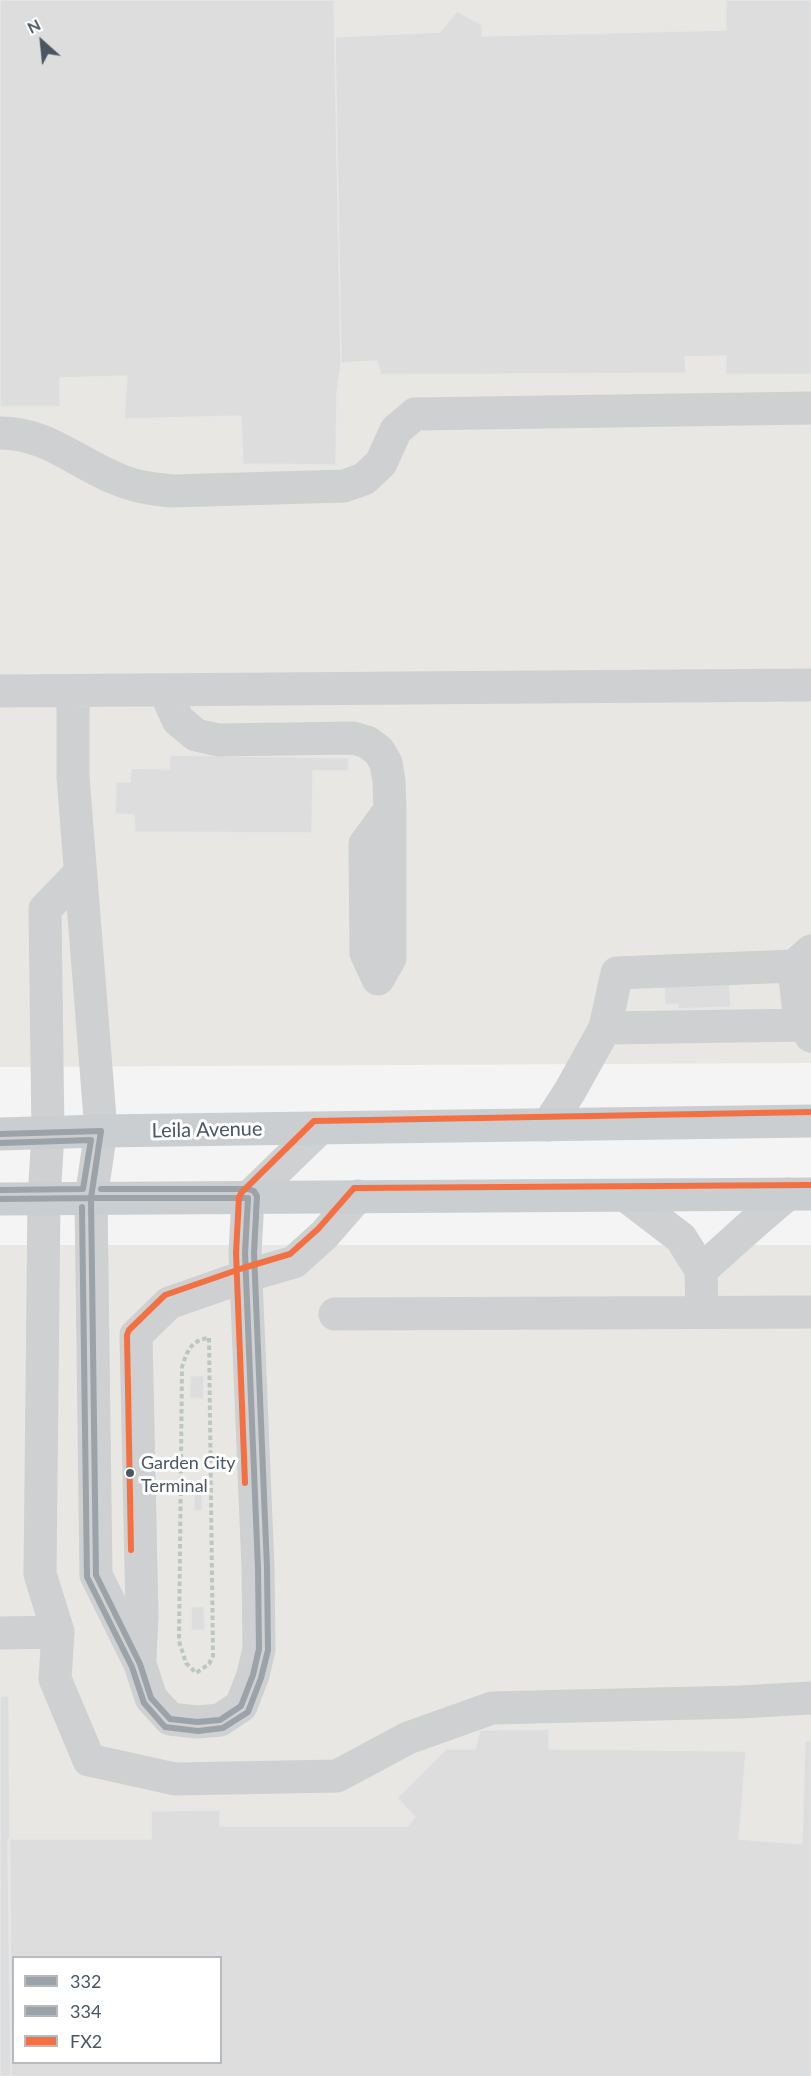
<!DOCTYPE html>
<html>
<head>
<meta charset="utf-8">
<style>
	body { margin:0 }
	#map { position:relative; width:811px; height:2076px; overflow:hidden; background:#f4f4f4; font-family:Lato,sans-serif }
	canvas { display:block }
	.legend { position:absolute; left:12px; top:1956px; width:210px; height:108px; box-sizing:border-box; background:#fff; border:2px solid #b7bbc0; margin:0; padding:8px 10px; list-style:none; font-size:18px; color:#4a5661 }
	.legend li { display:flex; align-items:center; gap:12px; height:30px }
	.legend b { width:30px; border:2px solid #b7bbc0 }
	.north { position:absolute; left:12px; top:12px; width:60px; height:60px; -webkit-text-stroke:4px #fff; paint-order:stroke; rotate:333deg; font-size:16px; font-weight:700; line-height:24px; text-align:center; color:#4a5661 }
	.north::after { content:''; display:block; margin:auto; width:21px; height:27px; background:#4a5661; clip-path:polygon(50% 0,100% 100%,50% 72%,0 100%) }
</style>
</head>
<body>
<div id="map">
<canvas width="811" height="2076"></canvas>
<ul class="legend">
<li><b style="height:8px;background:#9ba2a8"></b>332</li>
<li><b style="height:8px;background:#9ba2a8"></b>334</li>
<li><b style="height:8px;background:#f37043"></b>FX2</li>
</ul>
<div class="north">N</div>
</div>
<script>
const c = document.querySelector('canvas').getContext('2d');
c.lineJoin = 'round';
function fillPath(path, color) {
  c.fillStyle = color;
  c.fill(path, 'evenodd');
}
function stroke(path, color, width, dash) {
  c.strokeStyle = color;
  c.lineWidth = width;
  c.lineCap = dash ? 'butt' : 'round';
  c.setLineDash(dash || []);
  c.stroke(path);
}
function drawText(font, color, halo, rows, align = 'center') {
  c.font = font + ' Lato,sans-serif';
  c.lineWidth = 6;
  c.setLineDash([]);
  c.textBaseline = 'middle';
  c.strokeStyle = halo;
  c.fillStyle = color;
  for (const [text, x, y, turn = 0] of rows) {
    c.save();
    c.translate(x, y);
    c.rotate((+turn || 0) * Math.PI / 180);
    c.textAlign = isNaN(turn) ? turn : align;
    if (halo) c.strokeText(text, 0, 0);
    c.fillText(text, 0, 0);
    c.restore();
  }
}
fillPath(new Path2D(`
	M0 0H811V1063L0 1067Z
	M0 1245H811V2076H0ZM14 1958H220V2062H14Z`), '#e8e7e3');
const building = new Path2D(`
	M0 0H334L341 363 337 392 336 465 243 464 241 416 124 419 127 376 60 378V407H0Z
	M726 0H811V374L726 375V356L685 357 686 373 381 375 377 361 341 363 335 37 440 32 457 11 482 25V36L726 30Z
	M170 755 349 758 348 771H313L312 833 135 832 134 815 115 814 116 782H130L131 768 169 769Z
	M729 972 731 1007 678 1009V1004L665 1005 664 981Z
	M204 1375V1399H190V1376Z
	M194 1493H202V1511H194Z
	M204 1606 205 1630 191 1631V1607Z
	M0 1696H9L11 2076H0Z
	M549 1729V1749L746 1751 739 1839 802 1844 805 1741H811V2076H11L8 1839H151V1811L220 1810V1826H407L415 1817 397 1798 446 1749H475L480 1730ZM14 1958H220V2062H14Z`);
fillPath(building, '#ddddde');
stroke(building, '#e5e6e7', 1.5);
stroke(new Path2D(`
	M209 1338 213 1656 209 1664 196 1673 186 1663 179 1641 182 1367C187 1351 191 1340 209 1338Z`), '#bcc7c4', 4, [4.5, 3]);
stroke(new Path2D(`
	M0 433C47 433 75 462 117 479 135 487 153 489 172 491L344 486 364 479 381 463 396 430 415 414 811 408
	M168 690 170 702 178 720 196 735 218 740 353 738 367 742 379 751 386 763 389 781 390 810 365 844 366 953 378 979
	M0 691 811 685
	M73 691V777L101 1131 91 1198 96 1575 140 1664 151 1698 170 1719 197 1722 220 1720 241 1706 253 1675 259 1649 258 1568 245 1253 248 1198 319 1129
	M79 874 45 909 48 1134 44 1199 40 1574 58 1632 55 1679 89 1760 175 1779 337 1776 408 1738 492 1708 740 1702 811 1698
	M794 966 799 1015 811 1036
	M378 979 390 958V810
	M605 1028 805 1025
	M548 1125 570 1091 605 1028 617 973 794 966 811 951
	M626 1196 681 1238 701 1270 702 1312
	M701 1270C730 1245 758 1218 788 1194
	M335 1314 811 1312
	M0 1633 58 1632
	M140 1660 142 1615 136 1335 169 1303 246 1276 294 1262 324 1235 358 1196`), '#ced0d2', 33);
stroke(new Path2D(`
	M0 1134 101 1131 811 1121
	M0 1199 811 1194`), '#caced1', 33);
stroke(new Path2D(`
	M0 1134 101 1131 91 1198
	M91 1198H248L245 1253 258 1568 259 1649 253 1675 241 1706 220 1720 197 1722 170 1719 151 1698 140 1664 96 1575Z
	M0 1199 91 1198`), '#9ba2a8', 6);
stroke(new Path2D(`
	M0 1190 83 1189 91 1140 0 1143
	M82 1207 87 1577 132 1667 144 1703 165 1727 198 1731 223 1728 248 1712 261 1678 268 1650 267 1568 254 1253 257 1196 254 1191 248 1189H101`), '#9ba2a8', 6);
stroke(new Path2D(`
	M245 1483 236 1253 239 1197 242 1192 314 1121 811 1112
	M131 1550 127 1335 129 1330 165 1295 243 1268 290 1254 318 1229 354 1188 811 1185`), '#f37043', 6);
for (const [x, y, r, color] of [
	[130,1473,5,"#4a5661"]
]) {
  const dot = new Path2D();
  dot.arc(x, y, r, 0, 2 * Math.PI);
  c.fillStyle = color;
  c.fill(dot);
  stroke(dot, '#fff', 2);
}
drawText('18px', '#4a5661', '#fff', [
	["Garden City",141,1463],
	["Terminal",141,1486]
], 'left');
drawText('20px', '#4a5661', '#fff', [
	["Leila Avenue",207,1130,-1]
]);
</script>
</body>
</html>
